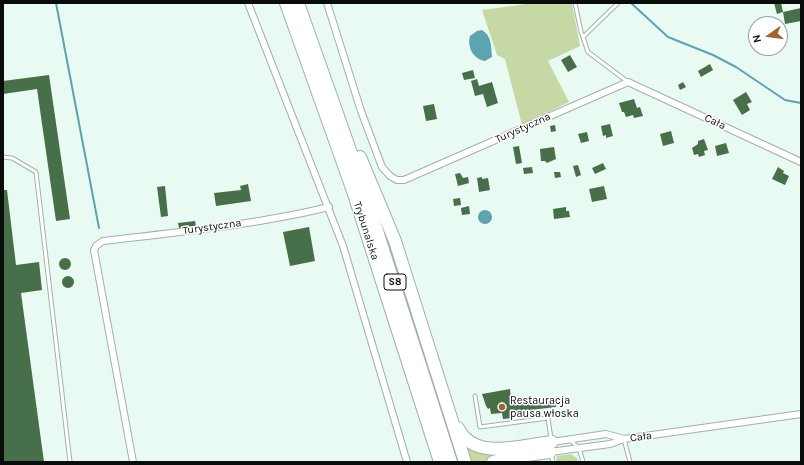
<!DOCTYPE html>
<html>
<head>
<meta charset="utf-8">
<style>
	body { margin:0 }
	#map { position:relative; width:804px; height:465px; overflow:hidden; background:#e9faf2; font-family:Karla,sans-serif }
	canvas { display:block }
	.frame { position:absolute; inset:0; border:4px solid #080d0b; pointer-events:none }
	.north { position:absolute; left:748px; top:16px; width:40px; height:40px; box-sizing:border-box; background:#fff; border:1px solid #9c9e9d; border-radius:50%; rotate:256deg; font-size:11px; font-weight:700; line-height:16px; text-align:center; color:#080d0b }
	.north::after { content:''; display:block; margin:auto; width:14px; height:18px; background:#a2622a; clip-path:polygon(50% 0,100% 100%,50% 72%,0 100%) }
</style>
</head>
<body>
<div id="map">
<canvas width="804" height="465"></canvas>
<div class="frame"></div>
<div class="north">N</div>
</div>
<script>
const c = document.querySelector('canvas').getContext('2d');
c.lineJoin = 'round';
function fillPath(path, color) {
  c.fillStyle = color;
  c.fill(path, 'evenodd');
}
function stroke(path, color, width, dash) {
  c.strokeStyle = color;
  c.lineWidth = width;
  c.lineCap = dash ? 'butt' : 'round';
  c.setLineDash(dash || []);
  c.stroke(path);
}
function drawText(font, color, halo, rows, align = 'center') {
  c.font = font + ' Karla,sans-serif';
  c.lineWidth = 3;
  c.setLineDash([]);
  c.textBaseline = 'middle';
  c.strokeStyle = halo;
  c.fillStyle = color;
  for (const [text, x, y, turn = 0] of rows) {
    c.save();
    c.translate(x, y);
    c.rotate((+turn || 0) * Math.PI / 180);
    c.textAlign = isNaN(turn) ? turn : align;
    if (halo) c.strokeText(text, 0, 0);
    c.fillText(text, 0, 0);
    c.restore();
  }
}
fillPath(new Path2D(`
	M534 3H572L580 46 548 61 569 102 522 125 505 59 497 55 482 10Z
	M465 445C475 453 487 454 500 453L483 462H470Z
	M571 454 577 458 578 462H556L557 456Z`), '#c6d9a4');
fillPath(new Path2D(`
	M482 30C492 36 491 46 492 57L485 61C473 59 467 47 470 36L477 31Z
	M478 217a7 7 0 1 1 14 0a7 7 0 1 1-14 0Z`), '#5ba4b1');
stroke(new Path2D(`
	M56 3 99 228
	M631 3 668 37 713 55 736 67 785 100 801 103`), '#5ba4b1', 2);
fillPath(new Path2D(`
	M774 3H781L783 12 777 14Z
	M801 8V21L785 24 783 12Z
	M570 55 577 67 568 72 561 60Z
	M710 64 713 70 701 77 698 71Z
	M473 70 475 78 464 80 462 73Z
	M49 75 70 219 56 221 37 89 3 94V81Z
	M477 79 479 86 492 82 498 103 487 107 483 94 475 96 471 81Z
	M683 82 686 87 680 90 678 85Z
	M746 92 752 102 747 104 750 110 742 115 733 100Z
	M634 99 637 108 640 107 643 116 634 118 633 115 626 117 624 112H622L619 103Z
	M434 104 437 119 426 121 423 106Z
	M610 124 613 136 606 138V135L603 136 601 126Z
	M555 125 556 131 551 132 550 126Z
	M671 131 674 143 663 146 660 134Z
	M587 132 589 141 581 143 578 134Z
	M704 139 708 150 704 151 705 155 699 157 698 154 694 155 692 148 698 144V141Z
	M726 143 729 153 717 156 715 146Z
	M519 146 522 163 516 164 513 147Z
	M554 147 556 159 547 163 545 161H541L540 149Z
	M603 163 606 169 595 174 592 168Z
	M578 165 581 175 576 177 573 166Z
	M532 167 533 173 524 174 523 168Z
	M778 167 784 171 783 173 789 176 785 185 772 179Z
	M554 172H560L561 177 555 178Z
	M460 173 463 178 468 177 469 183 458 186 455 174Z
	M482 177V179L488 178 490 190 479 192 477 178Z
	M248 184 251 201 216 206 214 193 241 190 240 186Z
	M165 186 168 216 161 217 157 187Z
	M604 186 607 199 592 202 589 189Z
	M3 190H7L16 265 39 262 42 290 21 293 44 462H3Z
	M460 198 461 205 454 206 453 199Z
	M469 206 470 214 462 215 461 208Z
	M566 207V211H569L570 217 554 219 553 209Z
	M195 221 196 226 179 228 178 223Z
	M309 227 315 261 290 266 283 232Z
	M59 264a6 6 0 1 1 12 0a6 6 0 1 1-12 0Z
	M62 282a6 6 0 1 1 12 0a6 6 0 1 1-12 0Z
	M510 389 511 399 529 397 530 403 555 400 556 407 513 412V418L503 419 502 413 491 414 490 408 488 409 486 406 482 394Z`), '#476f49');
const service = new Path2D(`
	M575 3 581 32 583 37
	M618 3 583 37 588 52 628 82
	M3 157 12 158 36 172 70 462
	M475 396 480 427 548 418 551 439
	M624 439 630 462
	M570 440 579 448 583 462
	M551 454 553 462`);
const minor = new Path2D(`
	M248 3 343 246 407 462
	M327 3 361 111 382 167 390 176 397 180H404L628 82 801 162
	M552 442 606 434 624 439
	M550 452 610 444 624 439 801 414
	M133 462 94 250 96 246 103 241C178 232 255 225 329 207`);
const motorway = new Path2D(`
	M286 3 353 191 440 462
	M298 3 363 187 451 462
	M360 157 395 241 465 462
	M458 428C474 462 523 445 552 442
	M493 462 511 457 550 452`);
stroke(service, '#a0b1aa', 5);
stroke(minor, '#a0b1aa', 8);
stroke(motorway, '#a0b1aa', 14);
stroke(service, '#fff', 3);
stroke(minor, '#fff', 6);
stroke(motorway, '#fff', 12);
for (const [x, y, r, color] of [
	[502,407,4,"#a2622a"]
]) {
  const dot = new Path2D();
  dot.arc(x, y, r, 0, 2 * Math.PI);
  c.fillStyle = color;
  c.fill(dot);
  stroke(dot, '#fff', 1.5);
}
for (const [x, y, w] of [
	[395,282,22]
]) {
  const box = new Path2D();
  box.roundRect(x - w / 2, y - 8, w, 16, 3);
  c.fillStyle = '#fff';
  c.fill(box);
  stroke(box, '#080d0b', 1);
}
drawText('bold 10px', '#080d0b', null, [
	["S8",395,282]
]);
drawText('11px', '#080d0b', '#fff', [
	["Cała",715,122,25],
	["Turystyczna",523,128,-24],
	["Turystyczna",212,227,-8],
	["Trybunalska",366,231,72],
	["Cała",641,437,-8]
]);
drawText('11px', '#080d0b', '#fff', [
	["Restauracja",510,401],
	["pausa włoska",510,414]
], 'left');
</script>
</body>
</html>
